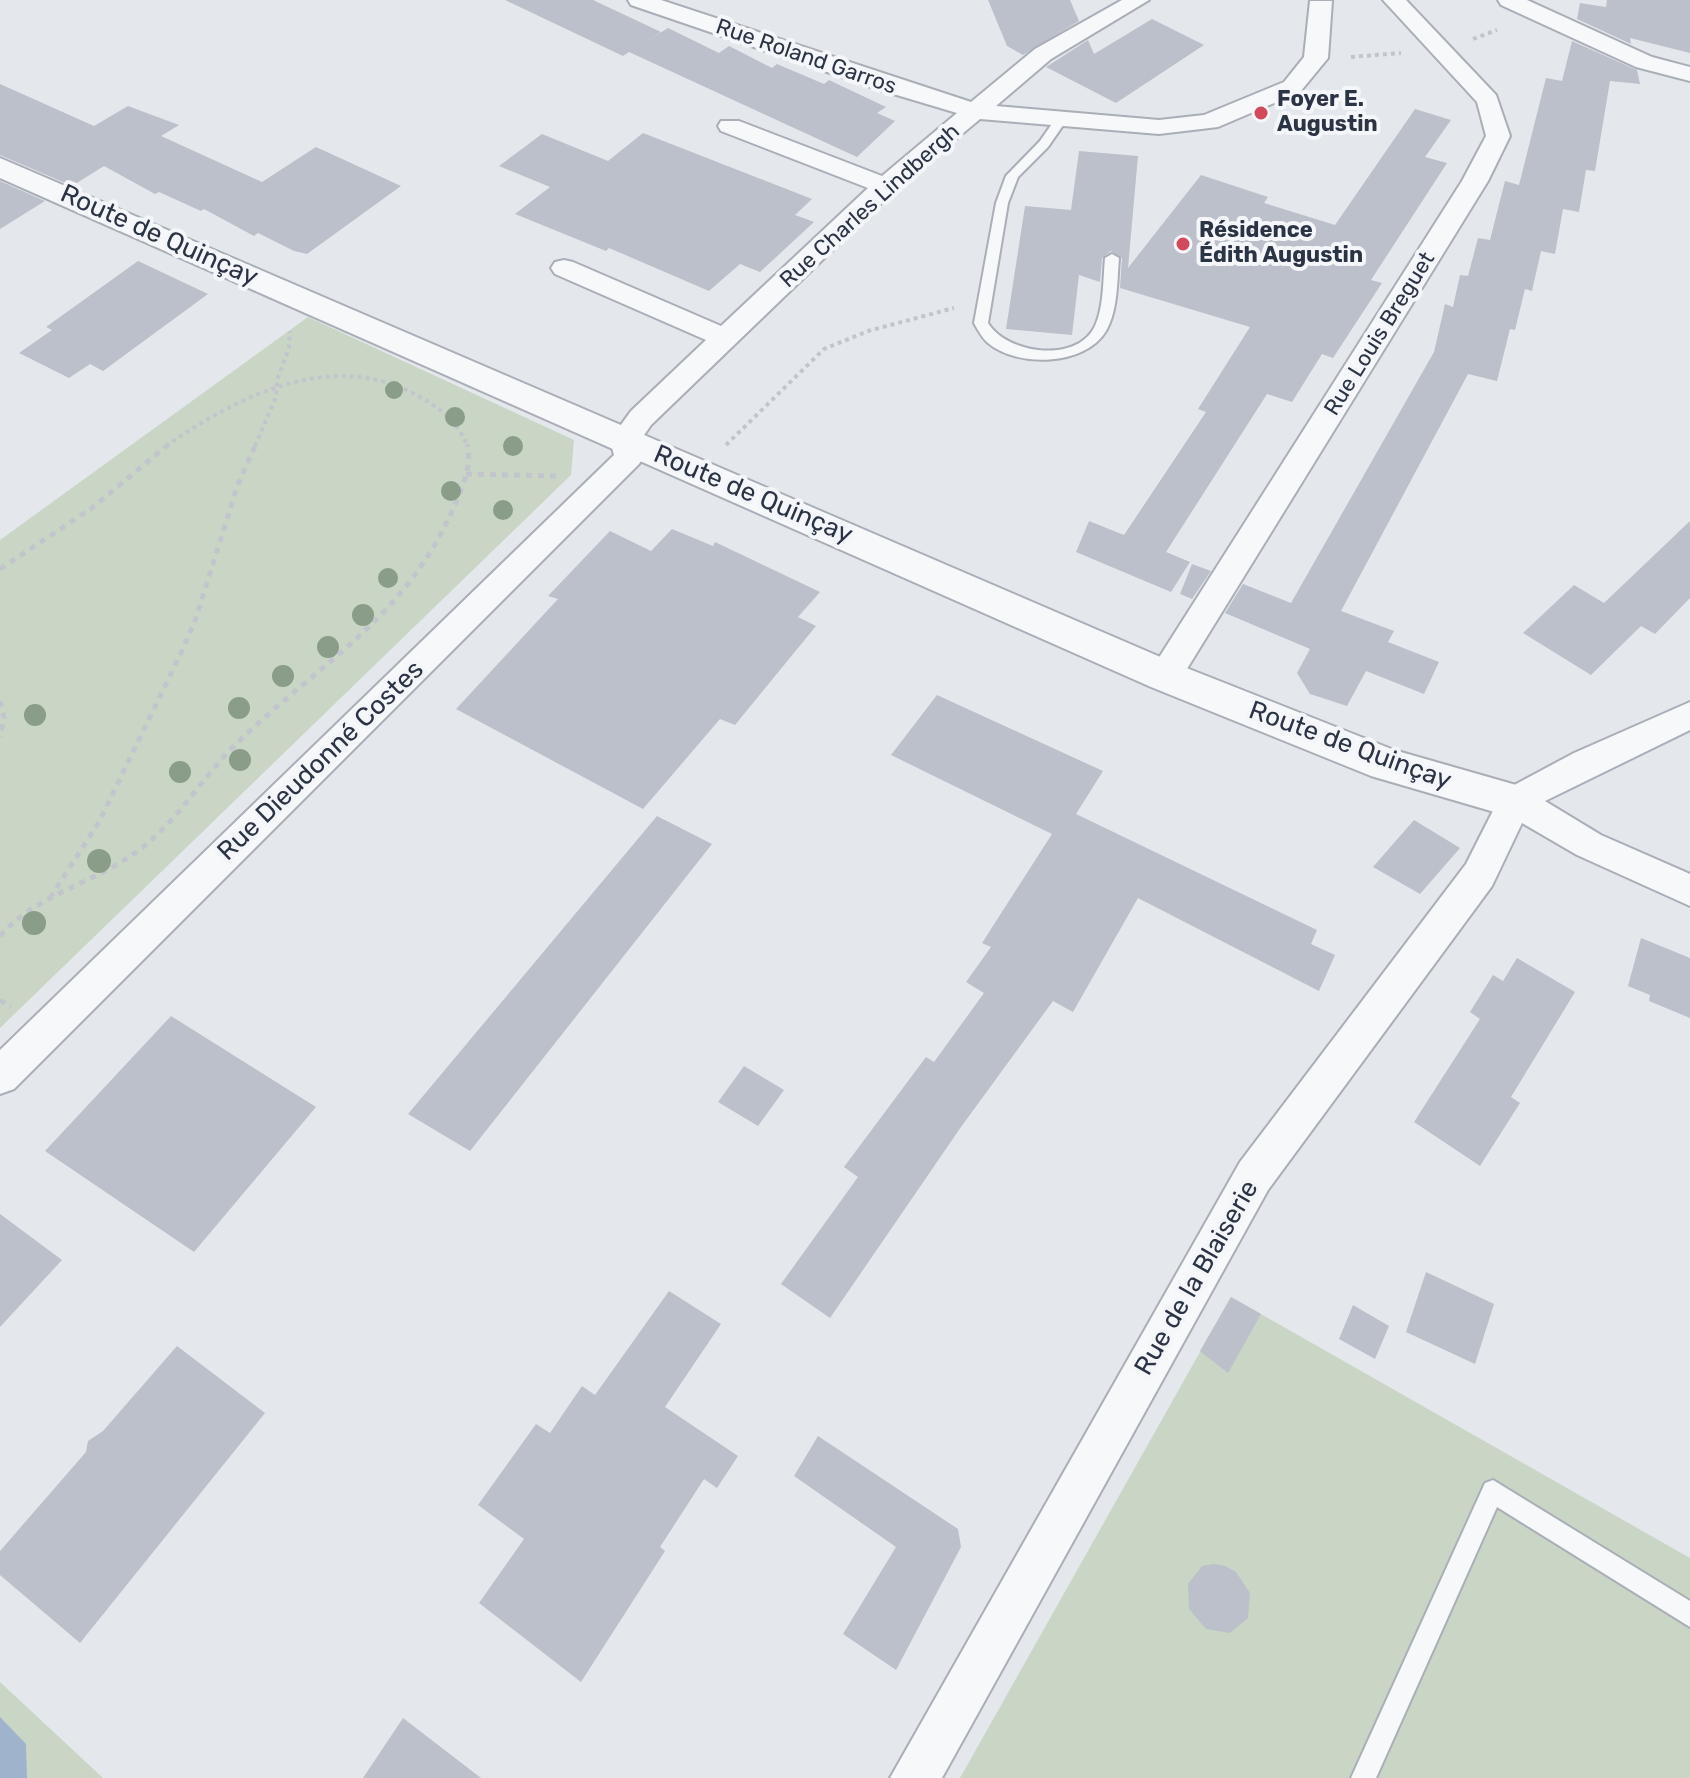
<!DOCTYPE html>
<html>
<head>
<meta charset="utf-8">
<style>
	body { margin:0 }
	canvas { display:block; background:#e4e7ec }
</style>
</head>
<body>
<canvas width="1690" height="1778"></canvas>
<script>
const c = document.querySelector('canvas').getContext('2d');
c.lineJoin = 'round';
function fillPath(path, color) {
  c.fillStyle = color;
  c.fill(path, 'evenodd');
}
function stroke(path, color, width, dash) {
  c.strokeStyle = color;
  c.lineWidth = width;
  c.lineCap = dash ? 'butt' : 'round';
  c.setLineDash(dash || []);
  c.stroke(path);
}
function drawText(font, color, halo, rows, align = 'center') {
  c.font = font + ' Rubik,sans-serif';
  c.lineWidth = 8;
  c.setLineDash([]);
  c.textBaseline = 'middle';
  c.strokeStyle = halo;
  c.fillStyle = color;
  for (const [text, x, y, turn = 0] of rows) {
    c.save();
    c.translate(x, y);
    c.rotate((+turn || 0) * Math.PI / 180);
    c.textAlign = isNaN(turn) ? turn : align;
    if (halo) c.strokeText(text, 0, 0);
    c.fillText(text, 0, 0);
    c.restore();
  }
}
fillPath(new Path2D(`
	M308 317 574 440 571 475 0 1028V540Z
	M1231 1297 1690 1558V1778H960Z
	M0 1682 103 1778H0Z`), '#c9d6c5');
fillPath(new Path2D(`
	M0 1717 26 1744 27 1778H0Z`), '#9fb4cc');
fillPath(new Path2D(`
	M505 0H593L661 32 639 46 668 28 719 53 729 46 772 68 777 64 824 84 829 80 886 107 877 113 895 121 857 157 629 52 623 56Z
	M988 0H1070L1079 21 1023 55 1007 46Z
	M1607 0H1690V53L1630 38 1631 44 1577 19 1580 3 1606 7Z
	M1152 19 1204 45 1116 103 1046 67 1088 40 1094 54Z
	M1572 41 1637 70 1640 84 1610 81 1595 171 1586 170 1579 212 1563 209 1555 254 1541 251 1532 291 1525 289 1515 330 1510 329 1497 381 1468 374 1341 611 1394 631 1388 642 1439 662 1424 694 1366 671 1347 706 1310 694 1297 673 1310 649 1225 613 1243 584 1291 603 1434 352 1445 304 1453 307 1460 275 1468 276 1478 238 1490 240 1505 181 1519 185 1546 78 1562 81Z
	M0 84 94 126 128 106 179 125 161 136 262 182 316 147 401 186 307 254 294 251 258 233 254 236 204 209 201 211 159 192 155 194 104 166 72 186 0 155Z
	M1415 109 1451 120 1425 157 1447 163 1371 280 1382 283 1333 358 1322 354 1292 402 1267 394 1166 552 1190 562 1171 592 1076 552 1089 521 1124 535 1206 412 1198 409 1250 327 1120 288 1122 258 1111 251 1102 258 1100 282 1079 275 1072 335 1006 329 1025 206 1071 210 1079 151 1138 156 1128 268 1201 175 1268 197 1264 203 1335 225Z
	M643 133 812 199 795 215 814 222 760 272 740 264 709 291 609 248 606 251 515 214 550 187 499 166 542 134 608 161Z
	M0 181 45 201 0 229Z
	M138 261 208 294 103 371 90 364 69 378 19 353 52 330 46 327Z
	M1690 521V598L1655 634 1641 626 1591 675 1523 633 1574 585 1604 603Z
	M672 529 713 546 715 542 820 592 798 617 816 626 735 725 720 719 643 809 456 709 558 599 548 596 610 531 651 551Z
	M1192 564 1211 571 1192 599 1180 594Z
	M937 695 1103 771 1076 814 1317 930 1311 944 1335 955 1319 991 1138 898 1073 1012 1053 1001 961 1127 830 1318 781 1284 858 1177 844 1167 926 1057 934 1062 984 993 966 982 991 947 982 943 1052 834 891 755Z
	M657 816 712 844 470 1151 408 1114Z
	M1414 820 1460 848 1420 894 1373 867Z
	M1641 938 1690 958V1018L1649 1001 1650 995 1628 986Z
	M1517 958 1575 992 1511 1097 1520 1103 1480 1166 1414 1122 1480 1019 1470 1012 1493 975 1503 981Z
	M171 1016 316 1107 194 1252 45 1151Z
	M744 1066 784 1090 758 1126 718 1102Z
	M0 1214 62 1260 0 1327Z
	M1426 1272 1494 1304 1475 1364 1406 1332Z
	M669 1291 721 1324 665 1407 738 1456 717 1488 704 1479 660 1547 665 1551 581 1682 479 1603 524 1539 478 1505 536 1424 550 1433 582 1386 595 1395Z
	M1231 1297 1261 1314 1228 1373 1200 1351Z
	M1353 1305 1389 1326 1375 1359 1339 1339Z
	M177 1346 265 1413 80 1643 0 1575V1551L86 1452 88 1441 103 1431Z
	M818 1436 958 1529 961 1547 896 1670 843 1634 896 1547 794 1476Z
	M1213 1564 1225 1566 1236 1572 1250 1593 1248 1618 1230 1633 1206 1629 1189 1609 1188 1584 1202 1566Z
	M403 1718 481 1778H363Z`), '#bbc0ca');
const service = new Path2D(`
	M1056 118 1066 121 1048 147 1018 177 1008 203 988 323C1007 354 1077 364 1095 326 1104 306 1103 279 1105 258L1112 254 1119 258C1117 281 1118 310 1106 331 1085 366 1018 368 988 343 982 338 978 330 974 323L996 203 1006 176 1040 141Z
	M1493 1480 1690 1601V1627L1497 1507 1376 1778H1351L1485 1483Z`);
const minor = new Path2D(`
	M628 0H661L971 102 1035 49 1122 0H1149L1051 59 996 106 1159 120 1204 115 1284 82 1304 57 1310 1H1332L1328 58 1300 92 1218 127 1159 134 980 119 894 191 651 425 640 441 644 457 639 464 14 1089 0 1094V1050L614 455 610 440 631 411 706 340 555 274 551 268 555 262 564 260 573 262 721 326 868 188 721 131 718 126 721 121H739L882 176 957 113 880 90 631 5Z
	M1383 0H1406L1496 95 1510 136 1488 181 1177 685 1165 689 1153 685 1149 676 1153 667 1462 181 1486 136 1477 102Z
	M1498 0H1527L1652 57 1690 67V81L1636 67 1501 5Z
	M1690 702V730L1545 801 1601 835 1690 874V906L1577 855 1522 823 1492 886 1268 1190 942 1778H890L1240 1162 1466 864 1503 791 1574 753Z`);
const tertiary = new Path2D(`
	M0 158 1179 665 1394 750 1530 789 1536 801 1530 813 1515 818 1371 776 1151 687 0 178Z`);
stroke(service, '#a9aeb7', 4);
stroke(minor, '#a9aeb7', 4);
stroke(tertiary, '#a9aeb7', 4);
stroke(new Path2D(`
	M1473 39 1497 30
	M1351 57 1401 53
	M726 445 824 349 868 331 954 308
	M166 446C241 394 335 347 422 398 441 409 460 425 467 446
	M255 446 276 397 277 380 289 348 290 331`), '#c2c5cb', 4, [4, 4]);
stroke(new Path2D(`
	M466 474 557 476
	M0 569 92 508 169 444
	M0 701 4 718 0 737
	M50 898 99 822 182 651 196 618 237 487 256 444
	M0 936C38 893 94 884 139 850 178 821 202 777 237 743 322 661 408 617 456 502 464 484 472 464 467 444
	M0 1000 11 1007`), '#c2c5cb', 5, [6, 6]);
fillPath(service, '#f7f8fa');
fillPath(minor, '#f7f8fa');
fillPath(tertiary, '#f7f8fa');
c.fillStyle = '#899d89';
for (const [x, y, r] of [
	[394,390,9],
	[455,417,10],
	[513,446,10],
	[451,491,10],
	[503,510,10],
	[388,578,10],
	[363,615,11],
	[328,647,11],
	[283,676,11],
	[239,708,11],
	[35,715,11],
	[240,760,11],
	[180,772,11],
	[99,861,12],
	[34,923,12]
]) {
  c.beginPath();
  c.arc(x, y, r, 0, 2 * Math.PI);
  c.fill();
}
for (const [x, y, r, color] of [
	[1261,113,8,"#d1495b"],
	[1183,244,8,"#d1495b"]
]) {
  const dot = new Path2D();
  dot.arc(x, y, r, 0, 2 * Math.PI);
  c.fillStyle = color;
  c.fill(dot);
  stroke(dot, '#f4f6f9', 3);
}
drawText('22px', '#2b3445', '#f4f6f9', [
	["Rue Roland Garros",806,57,19],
	["Rue Charles Lindbergh",870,206,-42],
	["Rue Louis Breguet",1380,334,-58]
]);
drawText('bold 22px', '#2b3445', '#f4f6f9', [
	["Foyer E.",1277,100],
	["Augustin",1277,125],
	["Résidence",1199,231],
	["Édith Augustin",1199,256]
], 'left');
drawText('26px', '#2b3445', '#f4f6f9', [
	["Route de Quinçay",159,236,24],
	["Route de Quinçay",753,495,23],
	["Route de Quinçay",1350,746,20],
	["Rue Dieudonné Costes",321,761,-44],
	["Rue de la Blaiserie",1197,1278,-60]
]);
</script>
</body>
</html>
